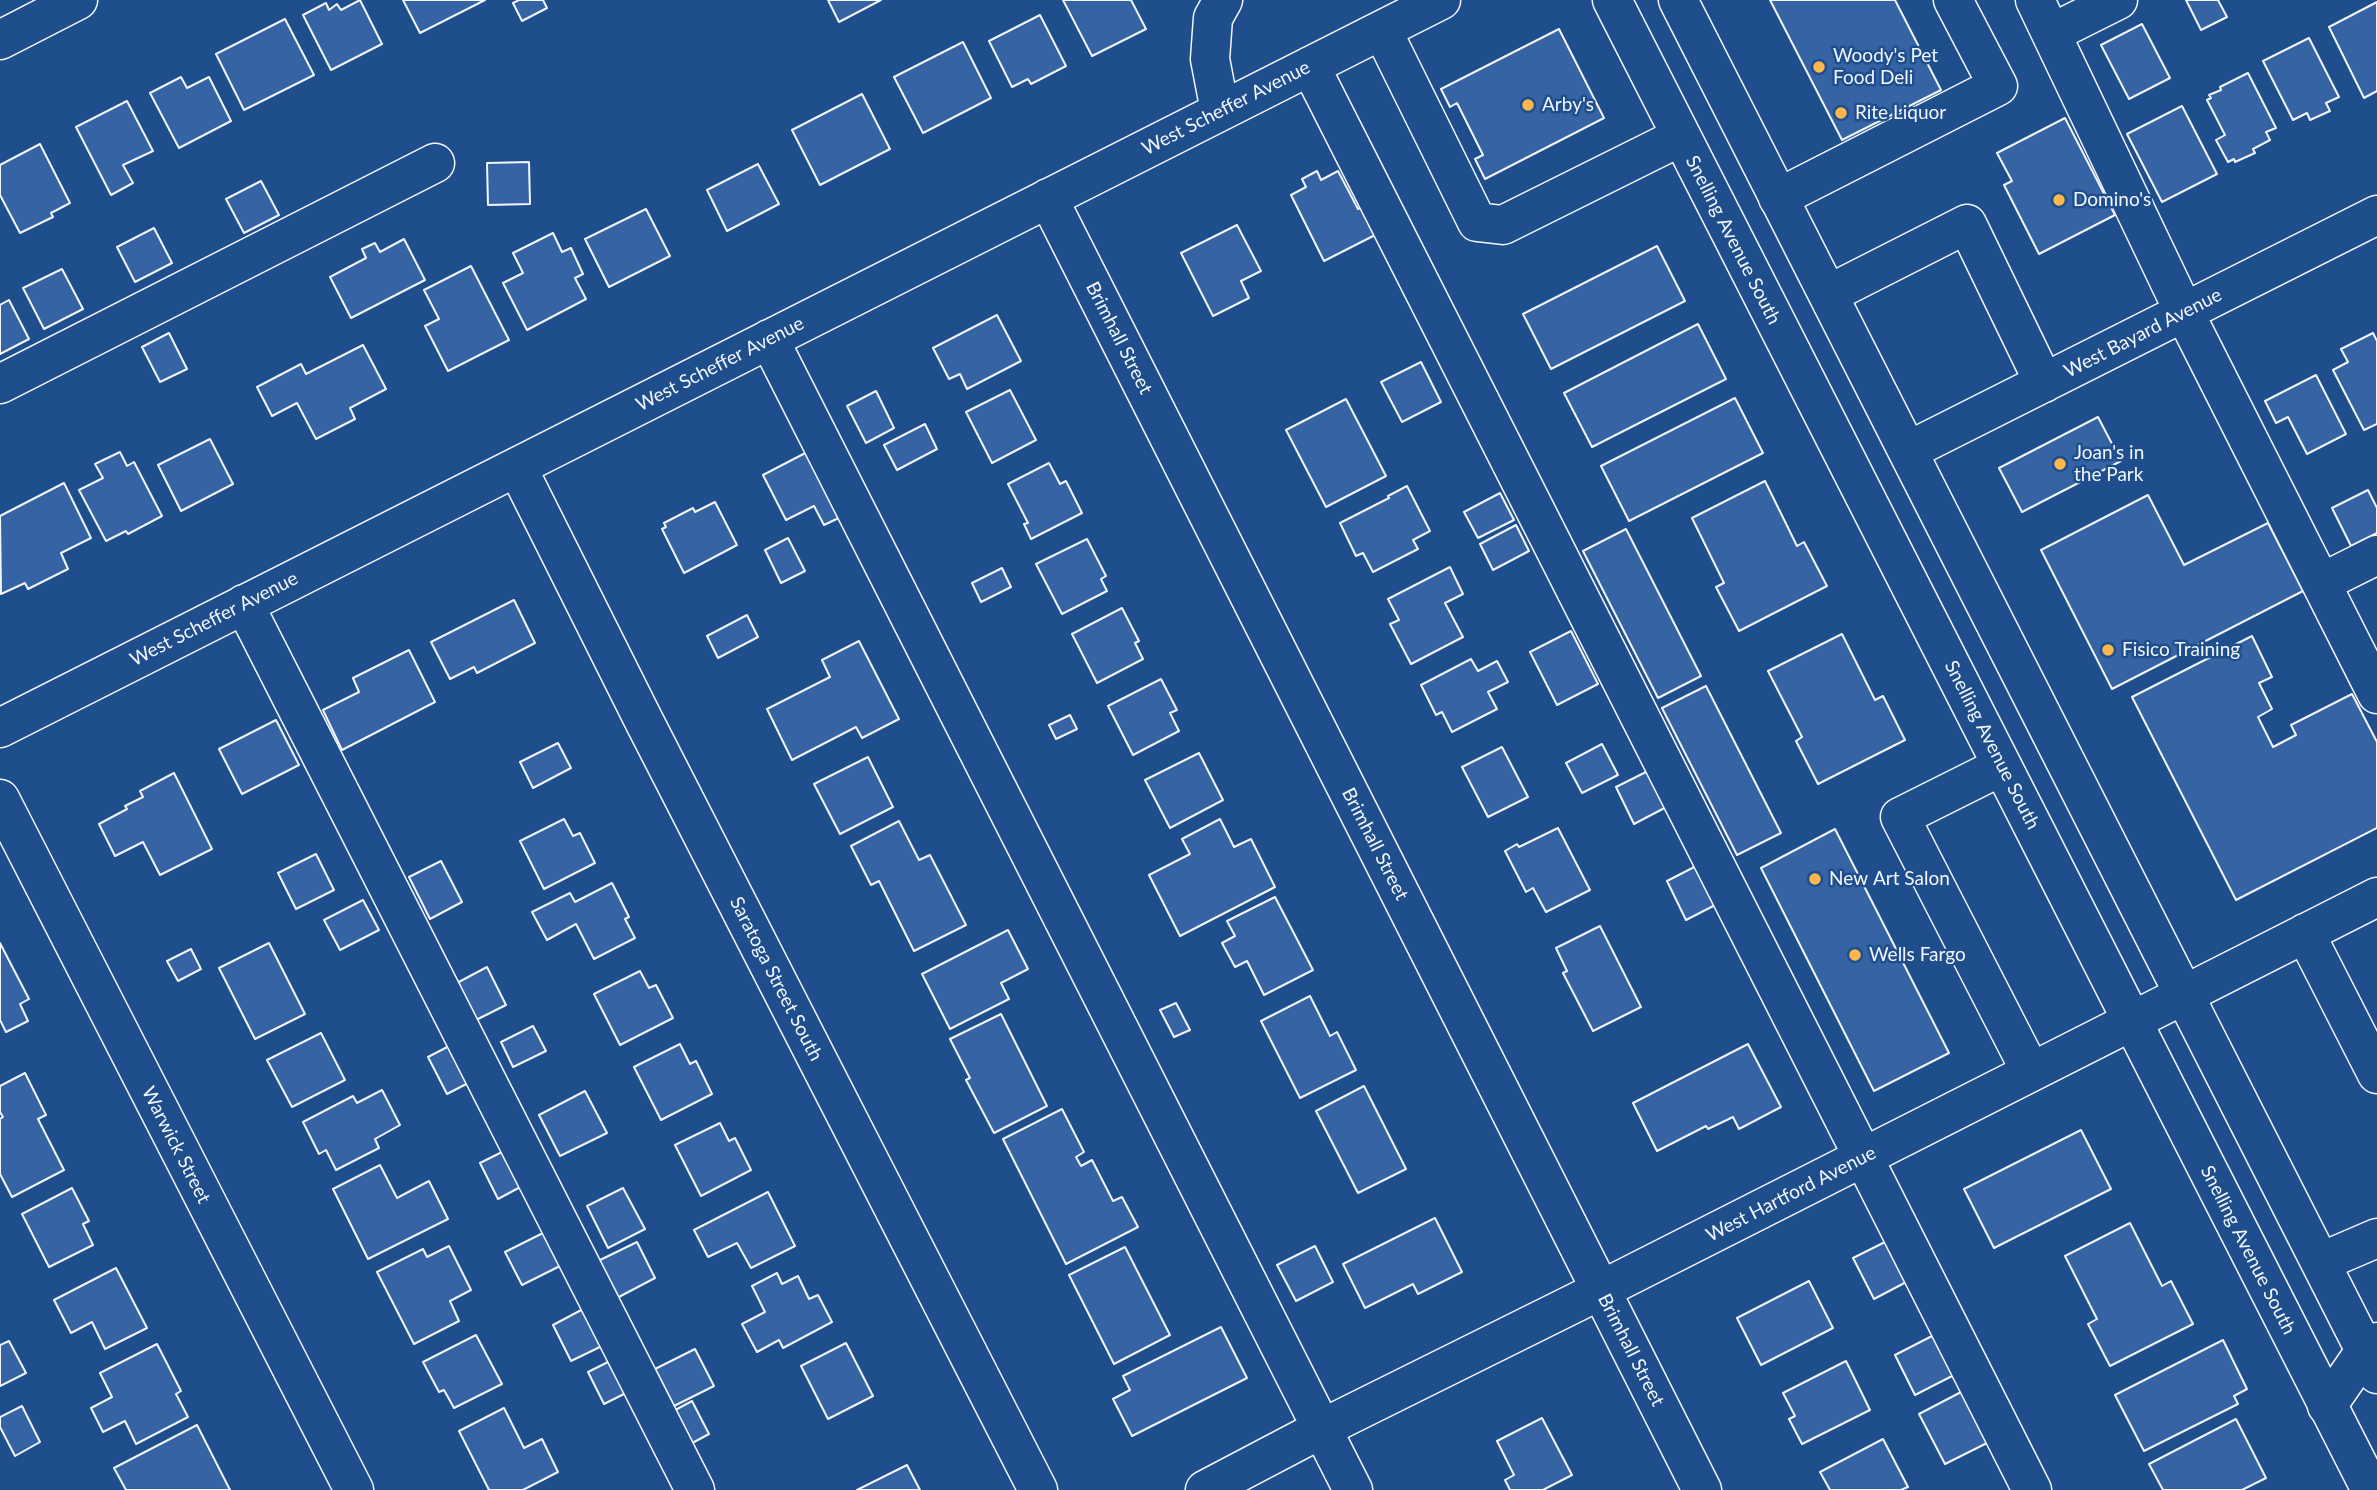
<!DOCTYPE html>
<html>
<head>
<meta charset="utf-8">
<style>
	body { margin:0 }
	canvas { display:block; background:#1f4e8c }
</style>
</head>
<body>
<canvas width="2377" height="1490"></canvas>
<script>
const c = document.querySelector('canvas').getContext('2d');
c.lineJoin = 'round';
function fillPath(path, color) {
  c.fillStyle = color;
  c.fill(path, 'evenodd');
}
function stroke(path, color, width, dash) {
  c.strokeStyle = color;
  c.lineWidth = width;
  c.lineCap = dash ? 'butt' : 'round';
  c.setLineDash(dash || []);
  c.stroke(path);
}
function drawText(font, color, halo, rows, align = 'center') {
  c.font = font + ' Lato,sans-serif';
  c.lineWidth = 5;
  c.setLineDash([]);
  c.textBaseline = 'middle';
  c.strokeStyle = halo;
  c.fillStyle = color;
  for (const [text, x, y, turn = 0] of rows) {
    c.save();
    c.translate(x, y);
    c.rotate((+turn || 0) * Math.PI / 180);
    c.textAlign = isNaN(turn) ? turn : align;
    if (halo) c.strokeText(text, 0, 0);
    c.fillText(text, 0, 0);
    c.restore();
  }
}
const building = new Path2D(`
	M360 0 382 44 331 70 303 15 326 3 329 10 337 4 341 10Z
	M403 0H485L420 33Z
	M519 0H543L547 8 522 21 513 3Z
	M828 0H881L839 22Z
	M1063 0H1131L1146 29 1092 56Z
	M1770 0H1895L1941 90 1842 140Z
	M2186 0H2218L2227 17 2201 30Z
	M2377 2V91L2364 98 2329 27Z
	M1040 15 1066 66 1031 84 1028 79 1012 87 989 41Z
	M285 19 314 75 244 110 216 54Z
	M2142 24 2170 78 2129 99 2101 45Z
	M1559 29 1604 118 1485 179 1475 159 1483 155 1457 103 1450 107 1441 89Z
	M2309 38 2339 97 2326 103 2330 111 2310 120 2307 113 2293 120 2263 61Z
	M963 42 991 98 923 133 894 77Z
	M2248 73 2276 128 2266 132 2270 140 2253 149 2255 153 2235 162 2234 159 2228 162 2216 140 2225 135 2207 100 2211 98 2209 95 2221 90 2220 87Z
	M181 77 187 88 209 77 231 121 179 148 150 93Z
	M862 94 890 149 820 185 792 130Z
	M127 101 153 151 123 165 133 183 111 195 76 127Z
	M2182 106 2217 174 2162 202 2127 134Z
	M2065 118 2115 215 2039 254 2004 185 2012 181 1997 153Z
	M40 144 70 203 51 213 53 217 20 233 0 195V165Z
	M529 162 530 204 488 205 487 163Z
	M758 164 779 204 727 231 707 190Z
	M1317 171 1321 180 1338 171 1358 209 1370 204 1383 231 1324 261 1291 195 1306 187 1302 179Z
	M261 181 279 215 244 233 226 199Z
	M646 209 670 256 609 287 585 239Z
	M1237 225 1261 271 1241 281 1249 298 1213 316 1181 253Z
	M154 228 172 263 135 282 117 247Z
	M553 233 562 252 571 248 583 274 575 278 586 299 527 330 503 283 523 273 513 253Z
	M404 239 425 280 351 318 330 277 366 258 362 249 375 243 380 252Z
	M1657 246 1685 301 1551 369 1523 314Z
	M471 266 509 340 448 371 425 326 439 319 424 290Z
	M62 269 83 309 44 329 23 288Z
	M9 300 29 339 0 354V305Z
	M997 315 1021 361 967 389 960 374 949 379 933 348Z
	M1698 324 1726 379 1592 447 1564 393Z
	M169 333 187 369 160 382 142 347Z
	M2373 333 2377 341V424L2364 430 2333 370 2348 362 2341 349Z
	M363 345 386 389 350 408 355 419 316 439 297 403 272 416 257 387 301 364 306 374Z
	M1421 362 1441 402 1402 422 1381 382Z
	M2316 375 2346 434 2307 454 2288 417 2276 423 2265 401Z
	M1010 390 1036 440 992 463 966 412Z
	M876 391 894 428 866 443 847 406Z
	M1735 398 1763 453 1629 521 1601 466Z
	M1346 399 1386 476 1326 507 1286 430Z
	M2098 417 2121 461 2022 512 1999 468Z
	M925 424 937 449 897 470 884 445Z
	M210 439 233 484 181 511 158 465Z
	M813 449 847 514 824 525 814 506 786 520 763 475Z
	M120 452 127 466 134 462 162 516 128 534 126 531 106 541 79 490 103 478 95 464Z
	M1049 463 1060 484 1066 481 1082 513 1031 539 1024 524 1028 523 1008 484Z
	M1765 481 1797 546 1804 542 1827 586 1739 631 1716 587 1724 583 1692 518Z
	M64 483 91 538 61 553 68 569 28 589 25 583 1 594 0 516Z
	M1407 486 1430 531 1413 540 1418 549 1373 572 1363 553 1356 556 1340 523 1389 498 1388 496Z
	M2368 490 2377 508V533L2351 546 2332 508Z
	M1500 493 1514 520 1478 538 1464 512Z
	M2148 495 2184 565 2268 523 2303 591 2112 689 2041 550Z
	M715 502 737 545 684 573 662 529 666 527 664 523 693 508 695 512Z
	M1516 525 1529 551 1493 570 1480 544Z
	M1626 529 1701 676 1658 698 1583 551Z
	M788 538 805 571 781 583 765 550Z
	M1087 539 1106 576 1101 579 1107 591 1062 614 1036 564Z
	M1450 567 1463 594 1445 603 1463 637 1411 664 1390 624 1399 620 1388 599Z
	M1002 568 1011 587 981 602 972 583Z
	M514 600 535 643 477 673 474 667 450 679 431 642Z
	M1122 608 1139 641 1135 643 1143 659 1097 683 1072 634Z
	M747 615 758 637 718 658 707 636Z
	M1571 631 1598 684 1557 705 1530 652Z
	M1842 634 1875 700 1883 696 1905 740 1818 784 1796 741 1802 737 1768 671Z
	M2252 636 2272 677 2259 683 2272 709 2258 717 2273 747 2296 735 2291 725 2352 694 2377 742V828L2236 900 2132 697Z
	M859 641 899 719 862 738 856 727 792 760 767 709 830 677 822 660Z
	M409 650 435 702 342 750 323 710 359 692 353 678Z
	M1471 659 1478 671 1497 661 1508 682 1488 692 1497 709 1452 732 1442 712 1436 715 1421 685Z
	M1161 679 1177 710 1170 713 1179 731 1133 755 1108 706Z
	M1706 686 1781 833 1737 855 1662 708Z
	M1070 715 1077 729 1056 739 1049 725Z
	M276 720 299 765 242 794 219 749Z
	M558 743 571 768 533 788 520 762Z
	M1602 744 1618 775 1582 793 1566 763Z
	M1502 747 1528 797 1488 817 1462 767Z
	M1199 753 1223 800 1170 828 1145 780Z
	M868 757 893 807 840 834 814 784Z
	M1656 767 1674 803 1634 824 1616 787Z
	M174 773 212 849 160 875 143 842 115 856 99 824 127 809 125 806 143 797 140 791Z
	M564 819 573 836 580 833 595 863 544 889 520 841Z
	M1220 819 1234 847 1251 839 1275 887 1180 936 1149 875 1190 854 1182 839Z
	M899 821 919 860 930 855 966 925 914 951 879 881 871 885 851 846Z
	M1558 828 1590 890 1546 912 1533 888 1526 892 1505 851 1517 844 1519 847Z
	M1835 829 1949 1053 1874 1091 1761 868Z
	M316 854 334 890 296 909 278 873Z
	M441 861 462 902 430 919 409 877Z
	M1704 862 1723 901 1686 920 1667 881Z
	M612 883 629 917 625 919 635 938 594 959 576 924 547 940 532 912 570 893 575 902Z
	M1275 897 1313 970 1264 995 1247 961 1235 967 1222 943 1235 936 1227 921Z
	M363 900 379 930 340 950 324 920Z
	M1600 926 1641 1007 1593 1031 1563 973 1567 971 1556 948Z
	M1008 930 1028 969 1001 983 1009 999 950 1029 922 974Z
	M0 943 29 999 20 1004 28 1021 6 1032 0 1020Z
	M269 943 305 1014 255 1039 219 968Z
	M191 949 201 969 178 981 167 961Z
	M487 967 506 1005 474 1021 455 984Z
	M640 971 649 988 656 985 673 1018 620 1045 594 994Z
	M1310 996 1330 1036 1337 1032 1356 1070 1300 1098 1261 1021Z
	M1176 1003 1190 1030 1174 1037 1160 1010Z
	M1001 1014 1047 1106 994 1133 966 1080 970 1078 950 1039Z
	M533 1026 546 1051 513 1067 501 1042Z
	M321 1033 345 1080 292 1107 267 1060Z
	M455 1043 474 1080 447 1094 428 1057Z
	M680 1044 690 1064 696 1061 712 1094 661 1120 634 1067Z
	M1748 1044 1781 1107 1739 1129 1733 1117 1708 1129 1706 1126 1657 1151 1633 1103Z
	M25 1073 46 1115 38 1119 64 1170 12 1197 0 1174V1119L3 1117 0 1112V1086Z
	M1364 1086 1406 1169 1358 1193 1316 1111Z
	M382 1090 400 1125 375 1139 379 1148 336 1170 326 1150 319 1154 303 1122 353 1096 357 1103Z
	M585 1091 607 1133 560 1156 539 1115Z
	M1062 1109 1084 1152 1076 1157 1081 1166 1092 1160 1113 1201 1122 1197 1138 1227 1066 1264 1003 1139Z
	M720 1123 729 1141 735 1138 751 1170 701 1196 675 1145Z
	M2081 1130 2111 1189 1994 1248 1964 1189Z
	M506 1150 524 1185 498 1199 480 1163Z
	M380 1165 397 1198 429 1181 448 1219 368 1259 333 1189Z
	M72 1188 89 1221 83 1224 93 1245 49 1267 22 1214Z
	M623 1188 645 1229 608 1248 587 1206Z
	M768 1192 795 1246 751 1268 737 1243 708 1257 694 1230Z
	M1435 1218 1462 1272 1418 1294 1413 1284 1365 1308 1343 1264Z
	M2130 1223 2162 1286 2171 1281 2193 1324 2110 1366 2088 1324 2097 1319 2065 1256Z
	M543 1233 560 1266 522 1285 505 1252Z
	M1891 1239 1912 1279 1874 1299 1853 1258Z
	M637 1242 655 1278 615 1299 596 1262Z
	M449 1246 471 1290 450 1301 459 1321 414 1344 377 1272 423 1249 427 1257Z
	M1315 1246 1333 1282 1296 1301 1277 1265Z
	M1125 1247 1170 1335 1114 1364 1069 1275Z
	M116 1268 147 1328 105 1349 92 1322 71 1333 54 1300Z
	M777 1273 782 1284 798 1276 809 1299 818 1295 832 1322 783 1348 779 1340 757 1352 742 1324 765 1312 752 1286Z
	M1809 1281 1833 1328 1761 1365 1737 1318Z
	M585 1308 604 1345 571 1361 553 1325Z
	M1221 1327 1247 1378 1132 1436 1113 1399 1130 1390 1123 1376Z
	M476 1335 502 1384 454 1408 444 1390 439 1392 423 1362Z
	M1934 1335 1954 1375 1915 1395 1895 1355Z
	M2223 1340 2247 1389 2234 1396 2238 1404 2144 1451 2115 1395Z
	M9 1341 26 1373 0 1386V1345Z
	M846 1343 873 1396 828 1419 801 1366Z
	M157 1344 181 1391 176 1394 188 1417 136 1444 125 1421 103 1432 91 1408 112 1397 100 1373Z
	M695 1349 714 1386 674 1406 655 1369Z
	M612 1360 628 1392 604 1404 588 1372Z
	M1846 1361 1870 1410 1802 1444 1789 1419 1795 1416 1783 1393Z
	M1963 1391 1989 1442 1945 1464 1919 1414Z
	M692 1401 709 1434 683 1448 666 1415Z
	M22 1406 40 1442 15 1456 0 1427V1417Z
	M504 1408 524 1448 542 1439 558 1472 523 1490H489L459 1431Z
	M1542 1418 1572 1475 1543 1490H1510L1505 1480 1514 1475 1497 1441Z
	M2236 1419 2266 1478 2242 1490H2163L2149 1464Z
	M197 1425 230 1490H126L114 1468Z
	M1883 1439 1908 1487 1901 1490H1830L1820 1472Z
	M907 1465 920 1490H857Z`);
fillPath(building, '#3563a3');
stroke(building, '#f2f6ff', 2);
const minor = new Path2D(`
	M2035 0 2184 312 2377 694
	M1382 30 1477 222 1503 225 1680 137
	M2052 33 2118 0
	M0 40 78 0
	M1310 66 2032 1490
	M1220 111 1210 59 1213 18 1223 0
	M1048 198 1702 1490
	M1778 198 1998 86 1953 0
	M1829 294 1967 224 2044 383
	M769 339 1353 1490
	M0 384 435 163
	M1908 451 2377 215
	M517 467 643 719 1038 1490
	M2321 583 2377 555
	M244 604 695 1490
	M0 728 1441 0
	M2002 766 1900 817 2031 1072
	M0 799 354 1490
	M2305 933 2377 1074
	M2321 1262 2377 1238
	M2327 1406 2365 1351 2377 1342
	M1205 1490 1321 1429 1601 1290 2377 897`);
const major = new Path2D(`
	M1612 0 2371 1490
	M1678 0 2377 1374`);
stroke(minor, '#f2f6ff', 41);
stroke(major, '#f2f6ff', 41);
stroke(minor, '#1f4e8c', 38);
stroke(major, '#1f4e8c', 38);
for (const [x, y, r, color] of [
	[1819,67,7,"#ffb74d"],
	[1528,105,7,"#ffb74d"],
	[1841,113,7,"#ffb74d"],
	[2059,200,7,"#ffb74d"],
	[2060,464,7,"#ffb74d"],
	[2108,650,7,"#ffb74d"],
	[1815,879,7,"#ffb74d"],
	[1855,955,7,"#ffb74d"]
]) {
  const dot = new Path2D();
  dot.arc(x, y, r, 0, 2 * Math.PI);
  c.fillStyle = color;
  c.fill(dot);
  stroke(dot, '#1f4e8c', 2.5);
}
drawText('19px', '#f2f6ff', '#1f4e8c', [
	["Woody's Pet",1833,56],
	["Food Deli",1833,78],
	["Arby's",1542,105],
	["Rite Liquor",1855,113],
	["Domino's",2073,200],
	["Joan's in",2074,453],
	["the Park",2074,475],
	["Fisico Training",2122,650],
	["New Art Salon",1829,879],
	["Wells Fargo",1869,955]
], 'left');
drawText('19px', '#f2f6ff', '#1f4e8c', [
	["West Scheffer Avenue",1226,108,-27],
	["Snelling Avenue South",1733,240,63],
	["West Bayard Avenue",2143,333,-27],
	["Brimhall Street",1119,338,63],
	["West Scheffer Avenue",720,364,-27],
	["West Scheffer Avenue",214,619,-27],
	["Snelling Avenue South",1992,745,63],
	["Brimhall Street",1375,844,63],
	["Saratoga Street South",776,979,63],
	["Warwick Street",176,1145,63],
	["West Hartford Avenue",1791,1194,-27],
	["Snelling Avenue South",2248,1250,63],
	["Brimhall Street",1631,1350,63]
]);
</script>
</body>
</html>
